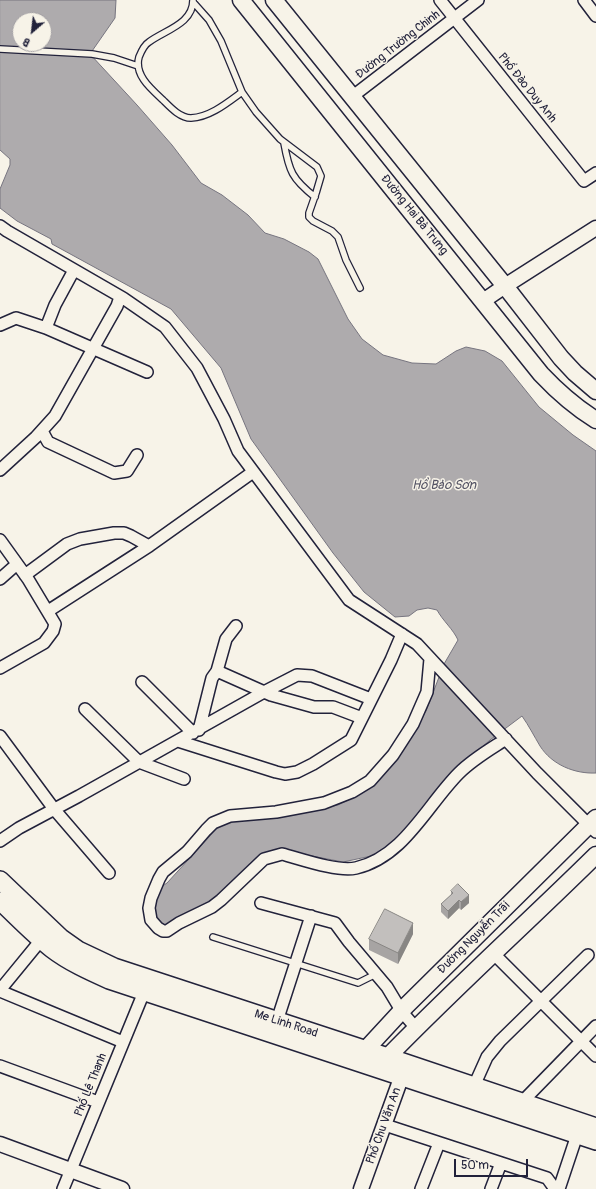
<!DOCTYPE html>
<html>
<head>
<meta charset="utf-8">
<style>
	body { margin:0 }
	#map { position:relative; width:596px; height:1189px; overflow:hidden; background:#f7f3e8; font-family:Pangolin,sans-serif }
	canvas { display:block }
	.north { position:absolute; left:12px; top:12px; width:40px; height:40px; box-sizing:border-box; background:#f7f3e8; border:1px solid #a29fa3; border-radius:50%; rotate:208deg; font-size:11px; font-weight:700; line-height:16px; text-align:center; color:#22223b }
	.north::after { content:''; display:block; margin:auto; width:14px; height:18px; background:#22223b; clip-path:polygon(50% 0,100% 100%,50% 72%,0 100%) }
	.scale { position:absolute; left:454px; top:1159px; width:74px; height:18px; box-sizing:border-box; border:2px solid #22223b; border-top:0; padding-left:5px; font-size:12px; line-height:14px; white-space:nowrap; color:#22223b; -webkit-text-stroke:3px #f7f3e8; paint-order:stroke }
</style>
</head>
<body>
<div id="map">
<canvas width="596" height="1189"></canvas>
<div class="north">B</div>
<div class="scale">50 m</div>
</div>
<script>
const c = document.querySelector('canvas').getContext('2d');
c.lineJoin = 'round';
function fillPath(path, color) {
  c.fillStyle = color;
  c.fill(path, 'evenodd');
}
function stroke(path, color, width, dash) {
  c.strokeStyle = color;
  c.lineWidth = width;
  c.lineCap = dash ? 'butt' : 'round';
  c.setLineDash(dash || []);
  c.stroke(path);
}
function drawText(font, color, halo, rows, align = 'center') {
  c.font = font + ' Pangolin,sans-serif';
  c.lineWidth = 3;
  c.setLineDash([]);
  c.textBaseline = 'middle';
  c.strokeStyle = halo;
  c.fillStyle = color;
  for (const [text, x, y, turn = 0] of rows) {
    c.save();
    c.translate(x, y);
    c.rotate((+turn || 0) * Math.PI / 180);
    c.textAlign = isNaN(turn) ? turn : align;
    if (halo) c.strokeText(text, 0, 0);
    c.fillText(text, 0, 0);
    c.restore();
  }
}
const water = new Path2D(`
	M0 0H116L115 18 90 54 137 105 172 145 201 183 222 195 248 215 265 233 284 239 309 252 318 259 348 319 362 339 383 355 412 363 436 364 456 351 466 347 485 351 502 361 539 407 573 435 596 451V773C575 774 552 765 540 746 534 736 529 726 522 716L490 740 459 768 392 846 376 855 343 862 286 851 266 853 253 861 224 892 211 904 163 927C152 921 151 902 157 891 159 888 164 885 167 883L221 824 243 818H266L289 815 338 805 360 794 378 778 399 754 426 711 444 664 458 640C453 629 443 621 437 610L428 608 417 610 409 616 395 617 364 592 333 553 251 439 221 368 171 309 52 244 51 239 17 221 0 208V189L10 165V159L0 150ZM20 20H44V44H20Z`);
fillPath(water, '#aeabad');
stroke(water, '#76747f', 1);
const service = new Path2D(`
	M193 0C193 24 165 30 149 42 144 45 141 52 139 57 134 75 151 89 163 100 170 107 180 118 191 118 210 117 227 103 242 92
	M193 2 209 20 221 41 242 92 256 112 280 139 317 167 321 176 316 193 309 213V217L313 221 332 231 338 237 346 260 360 288
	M0 49 92 54 114 58 138 66
	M284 143C289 171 292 179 315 197
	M213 937 358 983 376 974`);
const minor = new Path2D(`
	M440 0 584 181 596 173
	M584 0 596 16
	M353 96 478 0
	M0 226 7 231 123 298 165 327 197 368 224 419 238 451 349 600 417 644 537 773 596 832
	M0 325 16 318 46 328 147 372
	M46 328 55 305 74 270
	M42 431 48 442 114 473 127 471 137 455
	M0 470 36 437 55 416 117 306 120 297
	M0 540 28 579 55 624 53 631 44 643 0 668
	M25 575 67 544 80 539 114 533H124L131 536 149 546
	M0 579 17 564
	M48 611 149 546 253 472
	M430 659 427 692 413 724 393 755 370 781 352 792 324 803 276 812 230 816 213 823 206 830 187 852 163 872 159 879 151 898 149 908 151 920 158 928 163 931H167L179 923 212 907 221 900 264 859 282 854C301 859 337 872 356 868 404 857 427 805 459 773 473 759 489 750 506 739
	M217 671 271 695 314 707H333L362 718
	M142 682 193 733
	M85 709 139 762 184 779
	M199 730 212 678 217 671 226 639 236 626
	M0 736 54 809 109 873
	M178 741 276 772 285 774 297 772 313 764 351 740 391 660 402 634
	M0 841 19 828 79 796 264 692 297 675 312 676 371 699
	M261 903 335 923 349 942 387 987 402 1012 416 1028
	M494 954 596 1056
	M0 990 41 940
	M0 991 123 1042
	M277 1021 311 916
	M0 1066 98 1102
	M474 1086 487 1057 500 1041 588 955
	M522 1102 596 1026
	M385 1125 547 1178 555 1189
	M63 1189 144 992
	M421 1189 439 1143
	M491 1189 501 1163
	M559 1189 577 1135`);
const tertiary = new Path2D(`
	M483 301 505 286 596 228
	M0 1144 122 1189
	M361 1189 405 1067`);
const secondary = new Path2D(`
	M241 0 541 374C558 392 575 407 596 420
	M274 0 505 286 561 358 575 373 596 391
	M358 1058 406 1006 596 818
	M379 1066C449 993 524 926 596 855`);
const primary = new Path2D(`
	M0 880 61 938 78 950 114 967 388 1057 596 1127
	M0 901C17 917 33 934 52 949 69 962 89 971 109 980L596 1141`);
stroke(service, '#22223b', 8);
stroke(minor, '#22223b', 14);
stroke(tertiary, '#22223b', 17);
stroke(secondary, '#22223b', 19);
stroke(primary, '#22223b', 20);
stroke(service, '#f7f3e8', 5.5);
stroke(minor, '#f7f3e8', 11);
stroke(tertiary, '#f7f3e8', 14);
stroke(secondary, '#f7f3e8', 16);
stroke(primary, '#f7f3e8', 17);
fillPath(new Path2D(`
	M451 891 469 903 461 910 459 908 448 919 441 912V904L451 895Z
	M413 934 398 964 369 950V939Z`), '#a7a4a3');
fillPath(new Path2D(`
	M469 895V903L461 910V902Z
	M459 900V908L448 919V911Z
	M413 923V934L398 964V953Z`), '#888684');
const building = new Path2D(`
	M458 884 469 895 461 902 459 900 448 911 441 904 453 893 451 891Z
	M385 909 413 923 398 953 369 939Z`);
fillPath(building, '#c2bfbd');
stroke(building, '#888684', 1);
drawText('12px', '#22223b', '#f7f3e8', [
	["Đường Trường Chinh",398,45,-38],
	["Phố Đào Duy Anh",527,88,51],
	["Đường Hai Bà Trưng",414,215,51],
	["Đường Nguyễn Trãi",474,938,-45],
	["Me Linh Road",286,1024,18],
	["Phố Lê Thanh",91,1085,-68],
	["Phố Chu Văn An",384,1126,-70]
]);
drawText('italic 13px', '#535263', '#f7f3e8', [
	["Hồ Bảo Sơn",444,486]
]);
</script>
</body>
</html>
